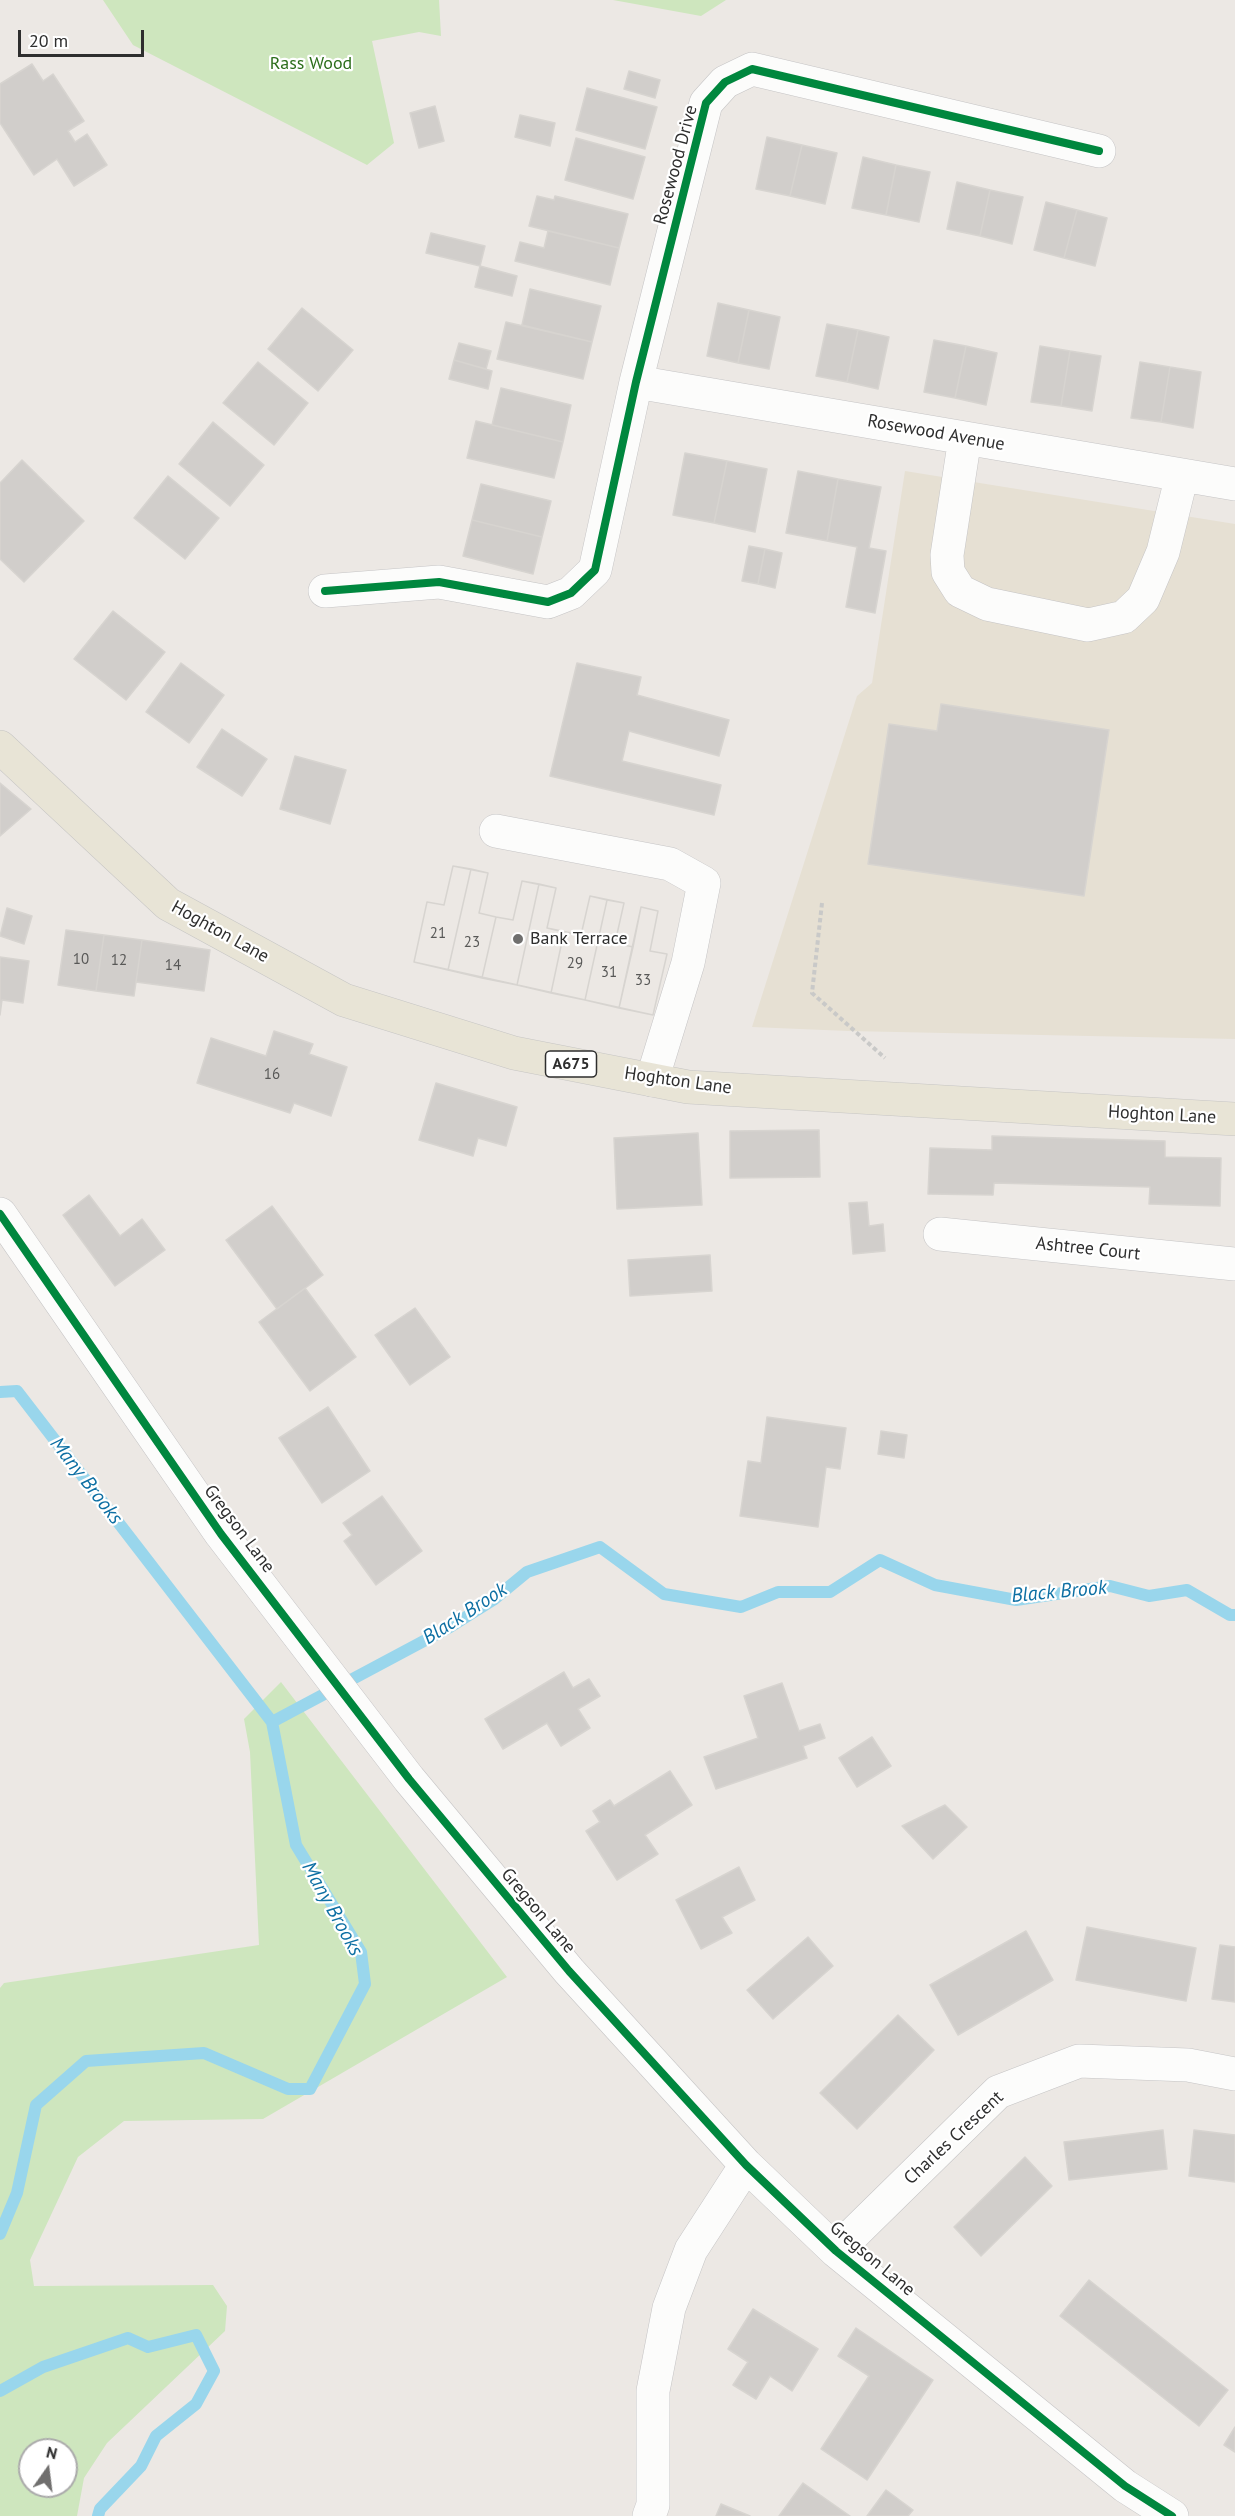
<!DOCTYPE html>
<html>
<head>
<meta charset="utf-8">
<style>
	body { margin:0 }
	#map { position:relative; width:1235px; height:2516px; overflow:hidden; background:#ece8e4; font-family:"PT Sans",sans-serif }
	canvas { display:block }
	.north { position:absolute; left:18px; top:2438px; width:60px; height:60px; box-sizing:border-box; background:#fff; border:2px solid #ababab; border-radius:50%; rotate:14deg; font-size:16px; font-weight:700; line-height:24px; text-align:center; color:#2e2e2e }
	.north::after { content:''; display:block; margin:auto; width:21px; height:27px; background:#706f6e; clip-path:polygon(50% 0,100% 100%,50% 72%,0 100%) }
	.scale { position:absolute; left:18px; top:30px; width:126px; height:27px; box-sizing:border-box; border:3px solid #2e2e2e; border-top:0; padding-left:8px; font-size:18px; line-height:21px; white-space:nowrap; color:#2e2e2e; -webkit-text-stroke:4px #fff; paint-order:stroke }
</style>
</head>
<body>
<div id="map">
<canvas width="1235" height="2516"></canvas>
<div class="north">N</div>
<div class="scale">20 m</div>
</div>
<script>
const c = document.querySelector('canvas').getContext('2d');
c.lineJoin = 'round';
function fillPath(path, color) {
  c.fillStyle = color;
  c.fill(path, 'evenodd');
}
function stroke(path, color, width, dash) {
  c.strokeStyle = color;
  c.lineWidth = width;
  c.lineCap = dash ? 'butt' : 'round';
  c.setLineDash(dash || []);
  c.stroke(path);
}
function drawText(font, color, halo, rows, align = 'center') {
  c.font = font + ' "PT Sans",sans-serif';
  c.lineWidth = 4.5;
  c.setLineDash([]);
  c.textBaseline = 'middle';
  c.strokeStyle = halo;
  c.fillStyle = color;
  for (const [text, x, y, turn = 0] of rows) {
    c.save();
    c.translate(x, y);
    c.rotate((+turn || 0) * Math.PI / 180);
    c.textAlign = isNaN(turn) ? turn : align;
    if (halo) c.strokeText(text, 0, 0);
    c.fillText(text, 0, 0);
    c.restore();
  }
}
fillPath(new Path2D(`
	M905 471 1235 524V1039L848 1031 752 1027 857 696 872 683Z`), '#e6e0d3');
fillPath(new Path2D(`
	M103 0H439L441 36 419 32 372 41 394 143 367 165 133 45Z
	M613 0H726L701 16Z
	M281 1682 507 1977 263 2119 124 2121 78 2157 30 2260 34 2286 213 2285 227 2306 225 2331 107 2443 84 2478 77 2516H0V1988L4 1983 259 1945 250 1752 244 1719ZM30 2450H66V2486H30Z`), '#cee6be');
stroke(new Path2D(`
	M0 1392 17 1391 272 1722 296 1845 361 1952 365 1984 310 2089H288L204 2053 86 2061 36 2105 17 2193 0 2234
	M272 1722 450 1627 493 1600 527 1572 600 1547 664 1594 741 1607 778 1592H830L880 1560 935 1585 1016 1600 1110 1586 1149 1596 1187 1590 1230 1615H1235
	M0 2391 43 2367 128 2338 148 2347 196 2335 214 2371 196 2404 156 2436 141 2466 100 2509 98 2516`), '#99d6ec', 12);
const building = new Path2D(`
	M32 64 43 81 53 74 84 121 68 131 75 142 87 134 107 165 74 186 57 159 34 175 0 123V84Z
	M629 71 660 80 655 98 624 89Z
	M587 88 657 107 645 149 576 130Z
	M435 106 444 141 419 148 410 113Z
	M520 115 555 123 550 146 515 137Z
	M767 137 802 145 790 196 756 189Z
	M576 138 645 157 633 199 565 180Z
	M802 145 837 153 825 204 790 196Z
	M863 157 896 165 886 215 852 208Z
	M896 165 930 172 919 222 886 215Z
	M957 182 990 190 980 236 947 229Z
	M990 190 1023 197 1012 244 980 236Z
	M537 196 554 200 555 196 628 214 619 248 529 226Z
	M1046 202 1077 210 1064 258 1034 250Z
	M1077 210 1107 218 1095 266 1064 258Z
	M548 231 619 248 610 285 515 261 520 242 544 248Z
	M431 233 485 246 480 266 426 253Z
	M480 266 517 276 512 296 475 287Z
	M530 289 601 306 592 342 522 325Z
	M718 303 749 310 738 363 707 356Z
	M302 308 353 350 318 391 268 349Z
	M749 310 780 317 769 369 738 363Z
	M506 322 592 342 583 379 497 359Z
	M827 324 858 330 847 382 816 376Z
	M858 330 889 337 878 389 847 382Z
	M934 340 966 346 955 398 924 392Z
	M459 343 491 351 486 369 454 360Z
	M966 346 997 353 986 405 955 398Z
	M1040 346 1070 351 1061 406 1031 402Z
	M1070 351 1101 356 1092 411 1061 406Z
	M454 360 492 371 488 389 449 379Z
	M258 362 308 403 274 445 223 403Z
	M1140 362 1170 367 1161 422 1131 418Z
	M1170 367 1201 372 1193 428 1161 422Z
	M501 388 571 405 563 442 492 425Z
	M476 421 563 442 554 478 467 458Z
	M213 422 264 465 230 506 179 464Z
	M685 453 727 461 714 523 673 515Z
	M22 460 84 521 24 582 0 559V483Z
	M727 461 767 469 755 532 714 523Z
	M798 471 838 479 827 541 786 533Z
	M168 476 219 518 185 559 134 518Z
	M838 479 881 487 869 548 886 551 875 613 846 607 857 547 827 541Z
	M481 484 551 501 542 537 472 520Z
	M472 520 542 537 533 574 463 556Z
	M749 546 765 549 758 584 742 581Z
	M765 549 782 553 775 588 758 584Z
	M113 611 165 652 126 700 74 659Z
	M181 663 224 695 189 743 146 712Z
	M577 663 641 677 637 695 729 720 719 756 629 731 622 761 721 785 714 815 550 776Z
	M941 704 1109 730 1084 896 868 864 889 724 937 731Z
	M222 729 267 759 242 796 197 767Z
	M295 756 346 770 330 824 280 809Z
	M0 783 31 809 0 836Z
	M453 866 471 869 448 970 414 962 427 902 444 905Z
	M453 866 488 873 479 913 496 917 513 920 522 881 556 888 547 928 581 935 590 896 624 903 615 943 633 947 641 907 658 911 650 951 667 954 653 1015 414 962 427 902 444 905Z
	M471 869 488 873 479 913 496 917 482 978 448 970Z
	M522 881 539 884 517 985 482 978 496 917 513 920Z
	M539 884 556 888 547 928 564 932 551 993 517 985Z
	M590 896 607 900 585 1000 551 993 564 932 581 935Z
	M607 900 624 903 615 943 633 947 619 1008 585 1000Z
	M641 907 658 911 650 951 667 954 653 1015 619 1008Z
	M7 908 32 916 24 944 0 936Z
	M66 930 104 935 96 991 58 985Z
	M104 935 142 940 134 996 96 991Z
	M142 940 210 950 204 991 136 982Z
	M0 957 29 961 23 1003 2 1000 0 1015Z
	M274 1031 313 1044 309 1054 347 1067 331 1116 294 1103 290 1113 197 1083 211 1038 266 1056Z
	M436 1083 517 1107 506 1146 478 1138 473 1156 419 1140Z
	M819 1130 820 1177 730 1178V1131Z
	M698 1133 702 1205 617 1209 614 1138Z
	M992 1136 1165 1141V1157L1221 1158 1220 1206 1149 1204 1150 1187 994 1183 993 1195 928 1194 930 1148 992 1150Z
	M89 1195 120 1236 142 1219 165 1250 115 1286 63 1215Z
	M867 1202 869 1226 883 1224 885 1251 853 1254 849 1203Z
	M272 1206 323 1275 277 1309 226 1240Z
	M710 1255 712 1291 630 1296 628 1260Z
	M305 1288 356 1357 310 1391 259 1322Z
	M415 1308 450 1357 410 1385 375 1335Z
	M328 1407 370 1471 322 1503 279 1438Z
	M767 1417 846 1428 840 1469 826 1467 818 1527 740 1516 748 1461 761 1463Z
	M881 1431 907 1435 904 1458 878 1454Z
	M382 1496 422 1551 376 1585 344 1541 352 1535 343 1523Z
	M564 1672 573 1688 589 1679 600 1696 578 1709 590 1728 561 1746 547 1723 503 1749 485 1719Z
	M782 1683 799 1731 820 1724 825 1738 803 1746 807 1758 716 1789 704 1757 758 1738 744 1696Z
	M872 1737 891 1766 857 1787 839 1758Z
	M670 1771 692 1805 645 1835 658 1854 617 1880 586 1831 600 1822 593 1811 610 1800 614 1806Z
	M945 1805 967 1827 933 1859 902 1826Z
	M739 1867 755 1900 722 1917 732 1933 701 1949 676 1900Z
	M1087 1927 1196 1948 1186 2001 1076 1980Z
	M1026 1931 1053 1980 958 2035 930 1985Z
	M808 1937 833 1966 773 2019 747 1990Z
	M1220 1945 1235 1947V2002L1212 1999Z
	M898 2015 934 2050 857 2129 820 2093Z
	M1163 2130 1167 2169 1069 2180 1064 2142Z
	M1194 2130 1235 2135V2182L1189 2176Z
	M1025 2157 1052 2186 981 2256 954 2227Z
	M1089 2280 1228 2390 1199 2426 1060 2316Z
	M753 2309 818 2349 792 2391 770 2376 756 2399 733 2385 748 2362 728 2349Z
	M856 2328 933 2380 867 2480 821 2449 869 2376 838 2356Z
	M1235 2427V2452L1224 2445Z
	M803 2483 850 2516H779Z
	M886 2490 913 2510 908 2516H867Z
	M721 2504 750 2516H716Z`);
fillPath(building, '#d1cecb');
stroke(building, '#d7d4d0', 1.5);
const minor = new Path2D(`
	M636 382 1235 484
	M965 438 947 555 948 572 960 591 987 604 1088 625 1124 617 1143 599 1163 552 1182 475
	M325 591 439 582 548 602 571 593 595 570 636 382 706 103 725 82 752 69 1099 151
	M496 831 670 864 704 883 688 963 652 1080
	M0 1214 221 1534 409 1779 569 1971 746 2165 836 2251 1125 2486 1172 2516
	M940 1234 1235 1264
	M836 2251 998 2092 1079 2061 1188 2065 1235 2074
	M649 2516 653 2505V2391L669 2308 691 2250 746 2165`);
const major = new Path2D(`
	M0 747 168 904 344 1000 514 1053 688 1087 1235 1119`);
stroke(minor, '#c5c4c5', 34);
stroke(major, '#c6c5c4', 34);
stroke(new Path2D(`
	M822 903 812 993 885 1058`), '#c9c9c8', 4, [4.5, 3]);
stroke(minor, '#fcfcfb', 33);
stroke(major, '#e8e4d6', 33);
stroke(new Path2D(`
	M325 591 439 582 548 602 571 593 595 570 636 382 706 103 725 82 752 69 1099 151
	M0 1214 221 1534 409 1779 569 1971 746 2165 836 2251 1125 2486 1172 2516`), '#00873e', 8);
for (const [x, y, r, color] of [
	[518,939,6,"#706f6e"]
]) {
  const dot = new Path2D();
  dot.arc(x, y, r, 0, 2 * Math.PI);
  c.fillStyle = color;
  c.fill(dot);
  stroke(dot, '#fff', 2);
}
drawText('15px', '#585857', null, [
	["21",438,934],
	["23",472,943],
	["10",81,960],
	["12",119,961],
	["29",575,964],
	["14",173,966],
	["31",609,973],
	["33",643,981],
	["16",272,1075]
]);
for (const [x, y, w] of [
	[571,1064,51]
]) {
  const box = new Path2D();
  box.roundRect(x - w / 2, y - 13, w, 26, 4.5);
  c.fillStyle = '#fff';
  c.fill(box);
  stroke(box, '#2e2e2e', 1.5);
}
drawText('bold 16px', '#2e2e2e', null, [
	["A675",571,1064]
]);
drawText('18px', '#2c6e1b', '#fff', [
	["Rass Wood",311,64]
]);
drawText('18px', '#2e2e2e', '#fff', [
	["Rosewood Drive",676,165,-75],
	["Rosewood Avenue",936,433,10],
	["Hoghton Lane",220,932,29],
	["Hoghton Lane",678,1081,8],
	["Hoghton Lane",1162,1115,3],
	["Ashtree Court",1088,1249,6],
	["Gregson Lane",239,1529,53],
	["Gregson Lane",538,1911,50],
	["Charles Crescent",954,2138,-43],
	["Gregson Lane",872,2259,40]
]);
drawText('18px', '#2e2e2e', '#fff', [
	["Bank Terrace",530,939]
], 'left');
drawText('italic 20px', '#0d6fa3', '#fff', [
	["Many Brooks",86,1481,52],
	["Black Brook",1059,1592,-5],
	["Black Brook",465,1614,-33],
	["Many Brooks",332,1909,61]
]);
</script>
</body>
</html>
